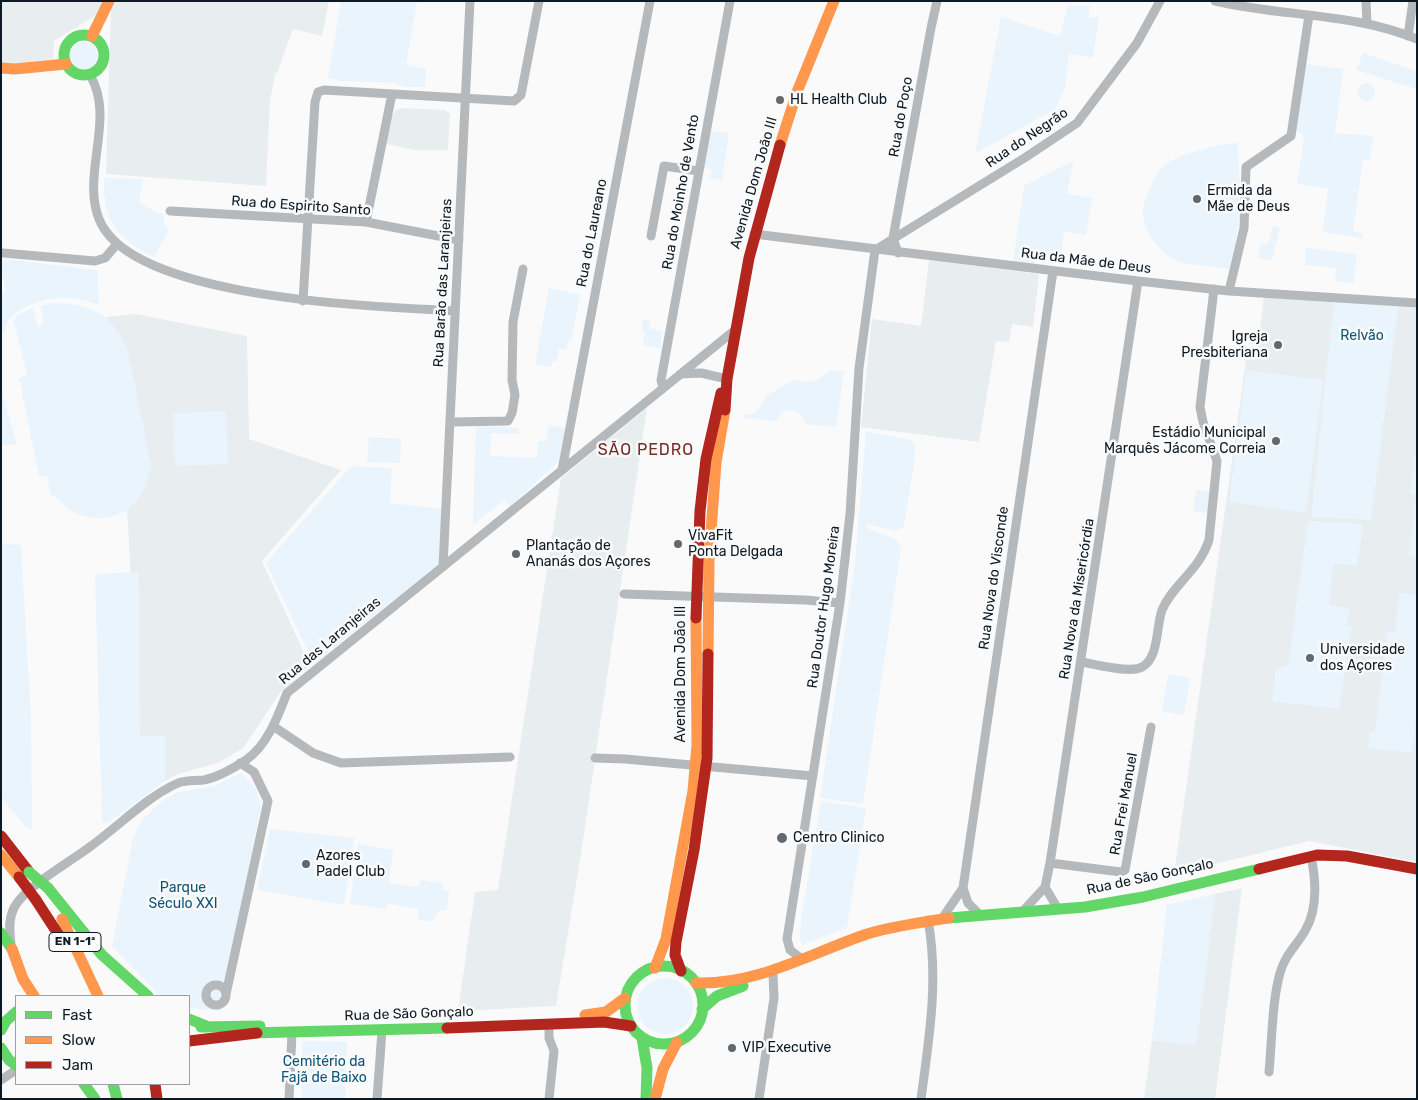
<!DOCTYPE html>
<html>
<head>
<meta charset="utf-8">
<style>
	body { margin:0 }
	#map { position:relative; width:1418px; height:1100px; overflow:hidden; background:#fafafa; font-family:Rubik,sans-serif }
	canvas { display:block }
	.frame { position:absolute; inset:0; border:2px solid #0e1a23; pointer-events:none }
	.legend { position:absolute; left:15px; top:995px; width:175px; height:90px; box-sizing:border-box; background:#fafafa; border:1px solid #9ca0a4; margin:0; padding:6px 9px; list-style:none; font-size:15px; color:#0e1a23 }
	.legend li { display:flex; align-items:center; gap:10px; height:25px }
	.legend b { width:25px; border:1px solid #9ca0a4 }
</style>
</head>
<body>
<div id="map">
<canvas width="1418" height="1100"></canvas>
<div class="frame"></div>
<ul class="legend">
<li><b style="height:6px;background:#63d668"></b>Fast</li>
<li><b style="height:6px;background:#ff974d"></b>Slow</li>
<li><b style="height:6px;background:#b3261e"></b>Jam</li>
</ul>
</div>
<script>
const c = document.querySelector('canvas').getContext('2d');
c.lineJoin = 'round';
function fillPath(path, color) {
  c.fillStyle = color;
  c.fill(path, 'evenodd');
}
function stroke(path, color, width, dash) {
  c.strokeStyle = color;
  c.lineWidth = width;
  c.lineCap = dash ? 'butt' : 'round';
  c.setLineDash(dash || []);
  c.stroke(path);
}
function drawText(font, color, halo, rows, align = 'center') {
  c.font = font + ' Rubik,sans-serif';
  c.lineWidth = 5;
  c.setLineDash([]);
  c.textBaseline = 'middle';
  c.strokeStyle = halo;
  c.fillStyle = color;
  for (const [text, x, y, turn = 0] of rows) {
    c.save();
    c.translate(x, y);
    c.rotate((+turn || 0) * Math.PI / 180);
    c.textAlign = isNaN(turn) ? turn : align;
    if (halo) c.strokeText(text, 0, 0);
    c.fillText(text, 0, 0);
    c.restore();
  }
}
fillPath(new Path2D(`
	M1 1H329L322 36 293 29 277 73 275 74 270 101 266 186 106 174 111 6 54 41 53 59 16 64 1 63Z
	M402 108 445 110 450 114 448 150H415L386 144 390 119 396 110Z
	M929 260 1039 274 1033 327 1012 324 1009 342 996 341 979 442 861 427 872 319 921 326Z
	M1264 296 1417 308V862L1309 841 1174 874 1247 353 1257 355Z
	M135 314 247 336 249 439 341 470 262 561 310 666 280 693 243 748 218 763 178 774 165 781V736H140L127 509 138 500 106 317Z
	M647 408 580 860 556 1006 458 1011 475 892 498 890 561 478Z
	M1242 888 1215 1099H1144L1152 1040 1196 1045 1215 894Z`), '#e8edf0');
fillPath(new Path2D(`
	M341 1H417L406 65 426 69 425 87H404L396 83 340 81 328 78Z
	M1068 5 1090 6 1088 18 1099 17 1093 58 1069 54 1065 87 1055 109 975 154 1001 17 1060 36Z
	M70 56a14 14 0 1 1 28 0a14 14 0 1 1-28 0Z
	M1363 53 1417 71V89L1356 70Z
	M1305 64 1343 69 1333 151 1336 133 1373 136 1370 160 1363 159 1353 232 1362 233V238L1323 232 1328 188 1297 184 1304 140 1302 134 1295 130Z
	M1357 92a9 9 0 1 1 18 0a9 9 0 1 1-18 0Z
	M710 131 729 133 722 180 710 178 712 169 703 168Z
	M1237 142C1241 185 1242 227 1229 269 1214 266 1195 266 1180 262 1161 256 1141 229 1143 209 1144 199 1156 174 1162 167 1175 154 1220 145 1237 142Z
	M1073 161 1067 194 1092 198 1086 235 1064 232 1061 253 1036 251 1034 265 1013 262 1024 186Z
	M104 178 143 179 139 202 155 212 164 214V225L169 230 154 257C116 236 103 223 104 178Z
	M1273 226 1280 228 1272 260 1257 258 1261 244H1268Z
	M1306 248 1357 254 1354 283 1335 281 1336 268 1305 265Z
	M4 259 97 270 99 305C87 301 73 297 60 298 42 298 3 311 5 333H1V292H6L1 269Z
	M549 288 580 295 571 341H568L566 350 559 348 557 361H552L551 367 535 364Z
	M1334 301 1398 307 1371 520 1311 517Z
	M53 303C90 303 114 315 128 351L151 464C146 506 113 530 73 512 64 508 61 498 51 496L47 476 39 477 19 377 27 375 14 321 17 315 33 308 38 328 44 321 40 306Z
	M643 320 650 321 649 328 662 331 660 348 643 345 645 333 641 332Z
	M830 370 844 371 836 427 805 424C803 412 793 408 782 412L776 421 743 418 744 415C758 414 760 409 765 396L796 379C812 385 818 380 830 370Z
	M1246 370 1323 380 1306 513 1229 502Z
	M1 390 17 444 1 445Z
	M226 411 228 464 175 466 173 413Z
	M549 425 565 428 559 461 510 506 504 500 473 525 476 426 519 428V434L491 433 490 456 537 458 538 441H546Z
	M866 432 907 439 914 443 915 457 904 526 896 531 867 524V528L896 539 901 548 863 804 820 798 855 563Z
	M369 437 401 439 400 463 367 462Z
	M1417 440V557L1409 556 1416 495 1410 494Z
	M351 466 392 468 390 503 442 509 441 562 314 664 266 563Z
	M1196 490 1210 492 1207 513 1193 511Z
	M1308 521 1363 524 1357 565 1333 564 1329 605 1350 608 1346 626 1352 627 1339 709 1272 701 1276 669 1288 665Z
	M1 544 21 545 31 718 32 829 26 827 1 797Z
	M139 572 140 736H165V781L109 822 102 823 95 574Z
	M1399 593 1417 595V709L1412 753 1368 748 1370 731H1375L1387 631 1395 632Z
	M1168 674 1190 678 1184 715 1162 711Z
	M241 773 255 787 261 805 221 1011 189 1008V996H160L112 946 133 838 141 821 163 800 179 792 214 786Z
	M821 801 866 808 847 928 802 945 800 939 801 920Z
	M270 829 354 838 344 905 257 890Z
	M358 844 393 850 389 883 419 887 421 880 443 883V890L450 891 446 910 438 911 433 922 418 919V909L387 903 385 909 350 904Z
	M1215 894 1196 1045 1152 1040 1167 905Z
	M637 1006a28 28 0 1 1 56 0a28 28 0 1 1-56 0Z
	M303 1041 347 1042 345 1099H301Z`), '#eaf4fc');
stroke(new Path2D(`
	M1215 1C1284 17 1350 12 1417 39
	M1366 1 1367 23
	M1408 36 1413 1
	M90 75C116 118 81 174 99 219 131 300 377 306 454 311
	M170 211 366 222 459 240
	M366 222 392 94
	M754 234 1138 281 1229 291 1417 303
	M651 236 664 166 698 171
	M875 250 1026 157 1077 123 1137 43 1160 1
	M3 253 95 261 105 258 117 244
	M898 253 893 238 931 28 937 1
	M1229 291 1244 228 1246 167 1291 136 1309 15
	M303 301 315 102 318 92 324 90 514 101 521 95 539 1
	M680 374 701 373 727 379
	M663 388 661 380 730 1
	M450 422 508 421 512 413 515 395 512 380 513 322 523 269
	M562 470 650 1
	M443 567 470 1
	M624 594 805 600 840 603
	M1081 662C1095 664 1130 674 1142 667 1159 658 1156 627 1162 610 1173 584 1199 571 1209 540L1217 461 1203 422 1200 407 1214 289
	M273 726 313 753 341 763 510 757
	M595 758 625 759 813 776
	M1050 863 1121 872 1125 870 1151 727
	M1045 887 1058 909
	M963 888 968 903 979 914
	M1023 911 1045 887 1050 863 1138 281
	M943 917 963 888 1053 271
	M11 943C9 930 8 915 17 903 30 884 75 859 95 843 122 823 147 797 178 783 186 780 196 781 204 780 218 777 234 768 246 760 267 746 278 716 287 693L735 330
	M802 959 790 950 787 939 840 603 850 514 859 368 875 250
	M206 995a10 10 0 1 1 20 0a10 10 0 1 1-20 0Z
	M226 994 268 801 254 772 240 763
	M1269 1072C1272 1041 1272 1001 1280 973 1285 955 1296 946 1305 931 1318 909 1316 880 1311 856
	M1 1080 16 1070
	M289 1099 292 1033
	M377 1099 382 1031
	M549 1099 554 1051 549 1038V1026
	M759 1099 774 998 773 974
	M921 1099C929 1039 939 980 928 920`), '#b5b9bc', 9);
stroke(new Path2D(`
	M64 55a20 20 0 1 1 40 0a20 20 0 1 1-40 0Z
	M48 888 102 955 148 996
	M949 918 1085 907 1143 897 1259 869
	M1 933 12 949
	M625 1005a39 39 0 1 1 78 0a39 39 0 1 1-78 0Z
	M702 1009 717 996 743 986
	M189 1019 209 1027
	M201 1027 260 1026
	M1 1030 6 1021 16 1012
	M249 1033 447 1028
	M642 1038 647 1068 646 1099
	M1 1048 9 1060 16 1065
	M84 1084 95 1099
	M113 1084 117 1099`), '#63d668', 11);
stroke(new Path2D(`
	M92 36 109 1
	M1 68 15 69 66 64
	M780 145 797 92 834 1
	M708 654 709 560 716 462 725 410
	M1 855 19 877
	M62 919 98 996
	M12 949 23 979 34 996
	M655 968 666 939 693 791 697 745 696 618
	M696 983C757 985 811 953 867 934 894 926 922 922 949 918
	M585 1015 606 1012 625 998
	M655 1099 663 1069 677 1042`), '#ff974d', 11);
stroke(new Path2D(`
	M725 410 727 379 749 258 780 145
	M696 618 700 511 706 459 721 393
	M1 836 29 872
	M1259 869 1317 855 1347 856 1417 869
	M36 900 62 940
	M681 971 675 955 676 942 694 850 707 758 708 654
	M447 1028 604 1022 631 1026
	M189 1041 257 1033
	M155 1084 157 1099`), '#b3261e', 11);
stroke(new Path2D(`
	M29 872 48 888`), '#63d668', 11);
stroke(new Path2D(`
	M19 877 36 900`), '#b3261e', 11);
for (const [x, y, r, color] of [
	[780,100,5,"#61686e"],
	[1197,199,5,"#61686e"],
	[1278,345,5,"#61686e"],
	[1276,441,5,"#61686e"],
	[678,544,5,"#61686e"],
	[516,554,5,"#61686e"],
	[1310,658,5,"#61686e"],
	[782,838,6,"#61686e"],
	[306,864,5,"#61686e"],
	[732,1048,5,"#61686e"]
]) {
  const dot = new Path2D();
  dot.arc(x, y, r, 0, 2 * Math.PI);
  c.fillStyle = color;
  c.fill(dot);
  stroke(dot, '#fafafa', 2);
}
for (const [x, y, w] of [
	[75,942,52]
]) {
  const box = new Path2D();
  box.roundRect(x - w / 2, y - 9.5, w, 19, 4);
  c.fillStyle = '#fafafa';
  c.fill(box);
  stroke(box, '#0e1a23', 1);
}
drawText('bold 12px', '#0e1a23', null, [
	["EN 1-1ª",75,942]
]);
drawText('14px', '#0e1a23', '#fafafa', [
	["HL Health Club",790,100],
	["Ermida da",1207,191],
	["Mãe de Deus",1207,207],
	["Igreja",1268,337,"right"],
	["Presbiteriana",1268,353,"right"],
	["Estádio Municipal",1266,433,"right"],
	["Marquês Jácome Correia",1266,449,"right"],
	["VivaFit",688,536],
	["Ponta Delgada",688,552],
	["Plantação de",526,546],
	["Ananás dos Açores",526,562],
	["Universidade",1320,650],
	["dos Açores",1320,666],
	["Centro Clinico",793,838],
	["Azores",316,856],
	["Padel Club",316,872],
	["VIP Executive",742,1048]
], 'left');
drawText('14px', '#0e1a23', '#fafafa', [
	["Rua do Poço",901,117,-80],
	["Rua do Negrão",1027,138,-34],
	["Avenida Dom João III",754,183,-74],
	["Rua do Moinho de Vento",681,192,-80],
	["Rua do Espirito Santo",301,206,4],
	["Rua do Laureano",592,233,-79],
	["Rua da Mãe de Deus",1086,261,7],
	["Rua Barão das Laranjeiras",443,283,-87],
	["Rua Nova do Visconde",994,578,-82],
	["Rua Nova da Misericórdia",1077,599,-81],
	["Rua Doutor Hugo Moreira",824,607,-82],
	["Rua das Laranjeiras",330,641,-40],
	["Avenida Dom João III",681,674,-90],
	["Rua Frei Manuel",1124,804,-80],
	["Rua de São Gonçalo",1150,877,-12],
	["Rua de São Gonçalo",409,1014,-2]
]);
drawText('14px', '#0e547a', '#fafafa', [
	["Relvão",1362,336],
	["Parque",183,888],
	["Século XXI",183,904],
	["Cemitério da",324,1062],
	["Fajã de Baixo",324,1078]
]);
c.letterSpacing = '1px';
drawText('16px', '#712c23', '#fafafa', [
	["SÃO PEDRO",646,450]
]);
c.letterSpacing = '0px';
</script>
</body>
</html>
